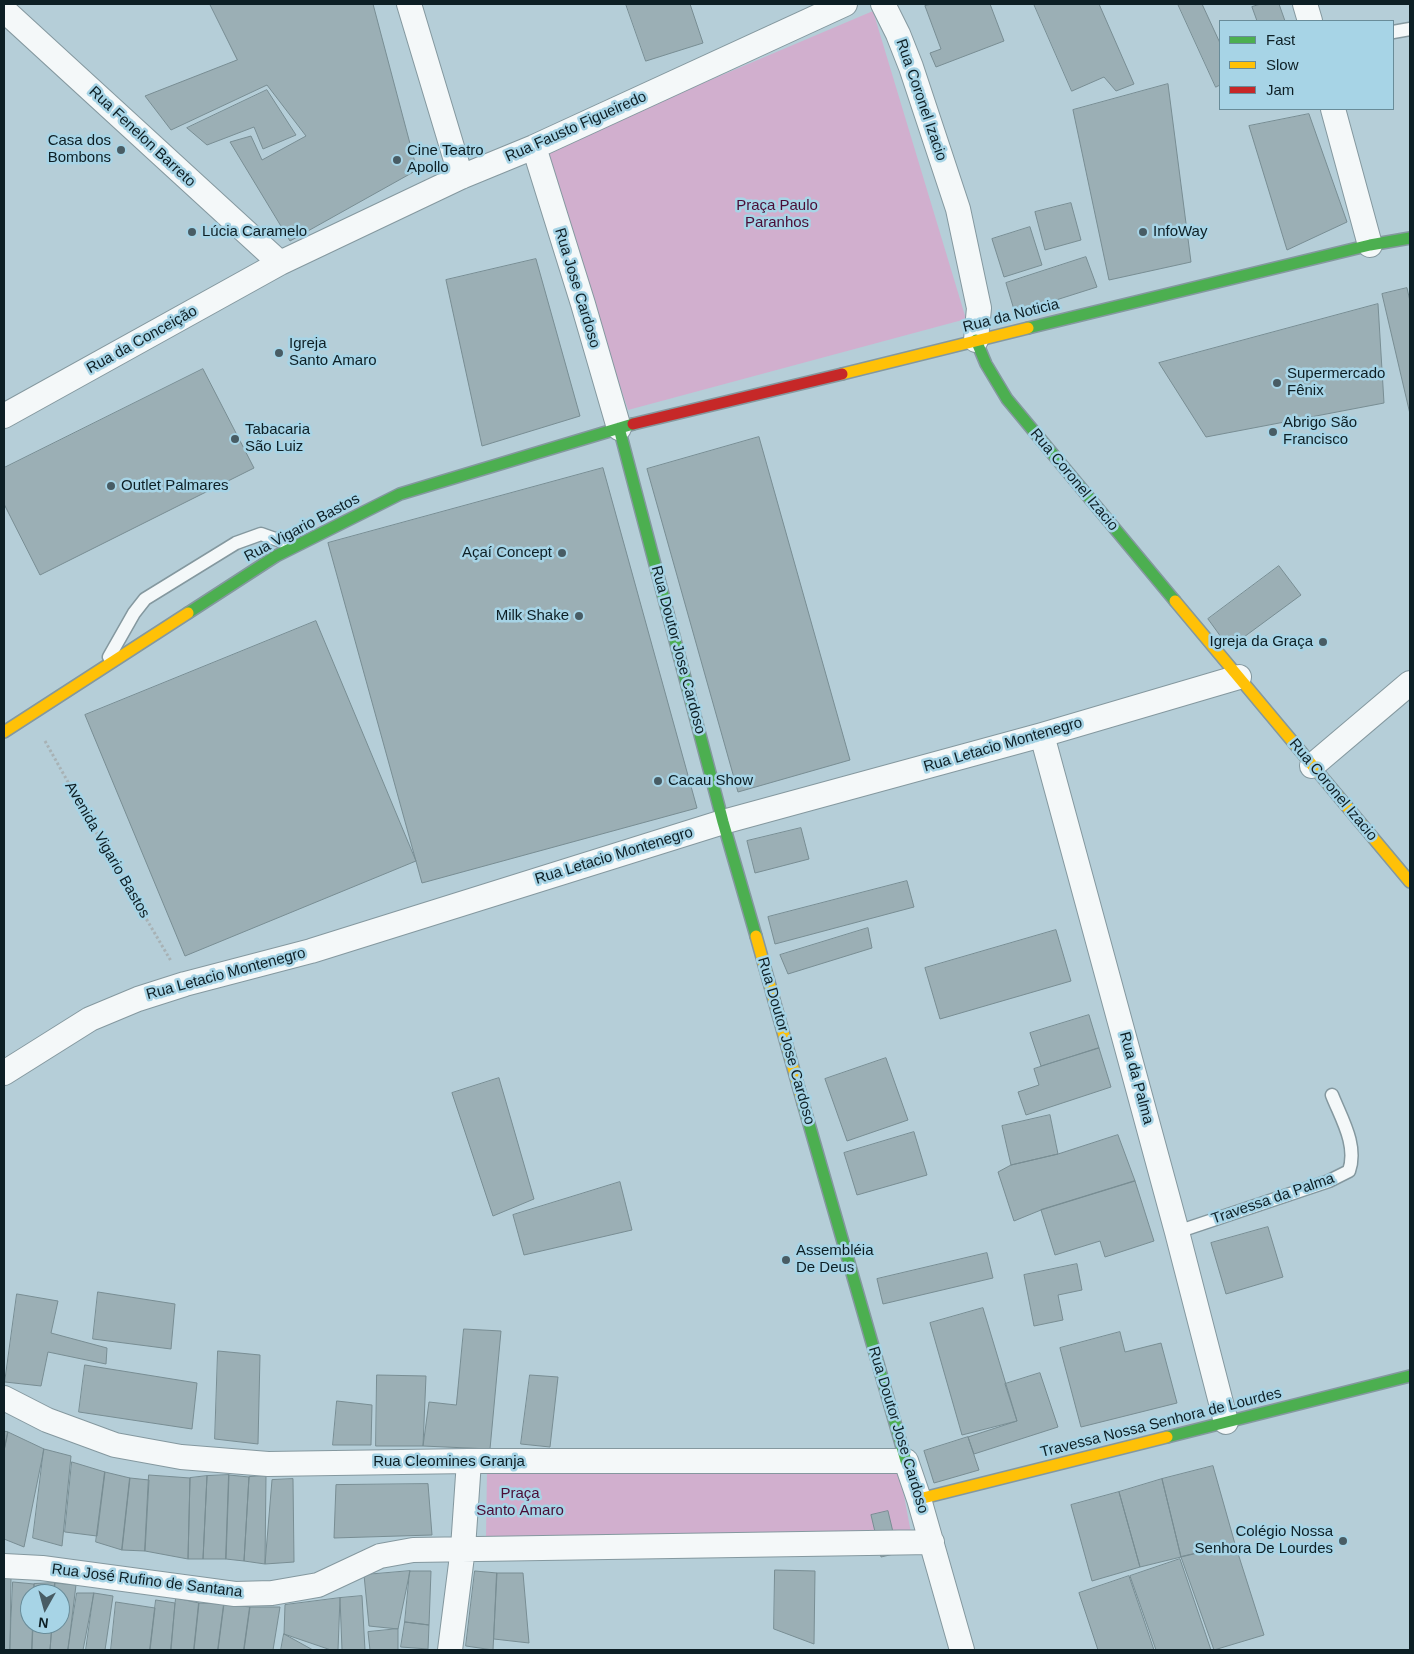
<!DOCTYPE html>
<html>
<head>
<meta charset="utf-8">
<style>
	body { margin:0 }
	#map { position:relative; width:1414px; height:1654px; overflow:hidden; background:#b5ced8; font-family:Arial,sans-serif }
	canvas { display:block }
	.frame { position:absolute; inset:0; border:5px solid #0d1f25; pointer-events:none }
	.legend { position:absolute; left:1219px; top:20px; width:175px; height:90px; box-sizing:border-box; background:#a7d4e6; border:1px solid #698c99; margin:0; padding:6px 9px; list-style:none; font-size:15px; color:#0d1f25 }
	.legend li { display:flex; align-items:center; gap:10px; height:25px }
	.legend b { width:25px; border:1px solid #698c99 }
	.north { position:absolute; left:20px; top:1584px; width:50px; height:50px; box-sizing:border-box; background:#a7d4e6; border:1px solid #698c99; border-radius:50%; rotate:187deg; font-size:14px; font-weight:700; line-height:20px; text-align:center; color:#0d1f25 }
	.north::after { content:''; display:block; margin:auto; width:18px; height:22px; background:#485c64; clip-path:polygon(50% 0,100% 100%,50% 72%,0 100%) }
</style>
</head>
<body>
<div id="map">
<canvas width="1414" height="1654"></canvas>
<div class="frame"></div>
<ul class="legend">
<li><b style="height:6px;background:#4caf50"></b>Fast</li>
<li><b style="height:6px;background:#ffc107"></b>Slow</li>
<li><b style="height:6px;background:#c62828"></b>Jam</li>
</ul>
<div class="north">N</div>
</div>
<script>
const c = document.querySelector('canvas').getContext('2d');
c.lineJoin = 'round';
function fillPath(path, color) {
  c.fillStyle = color;
  c.fill(path, 'evenodd');
}
function stroke(path, color, width, dash) {
  c.strokeStyle = color;
  c.lineWidth = width;
  c.lineCap = dash ? 'butt' : 'round';
  c.setLineDash(dash || []);
  c.stroke(path);
}
function drawText(font, color, halo, rows, align = 'center') {
  c.font = font + ' Arial,sans-serif';
  c.lineWidth = 5;
  c.setLineDash([]);
  c.textBaseline = 'middle';
  c.strokeStyle = halo;
  c.fillStyle = color;
  for (const [text, x, y, turn = 0] of rows) {
    c.save();
    c.translate(x, y);
    c.rotate((+turn || 0) * Math.PI / 180);
    c.textAlign = isNaN(turn) ? turn : align;
    if (halo) c.strokeText(text, 0, 0);
    c.fillText(text, 0, 0);
    c.restore();
  }
}
fillPath(new Path2D(`
	M873 11 966 319 628 410 543 151Z
	M487 1470 900 1474 911 1533 486 1537Z`), '#d1afce');
const building = new Path2D(`
	M210 4H373L417 170 290 241 230 142 251 136 262 160 306 136 267 85 171 130 145 96 237 60Z
	M626 4H690L703 43 646 61Z
	M932 4H990L1004 41 936 67 930 53 941 49 925 6Z
	M1034 4H1099L1134 84 1116 91 1104 77 1072 91Z
	M1178 4H1202L1220 43V85L1216 87Z
	M1261 4H1279L1285 21H1257L1252 7Z
	M1168 84 1191 262 1109 280 1073 110Z
	M267 90 296 135 263 149 254 127 207 145 187 128Z
	M1309 114 1347 222 1287 250 1249 126Z
	M1071 203 1081 240 1045 250 1035 212Z
	M1030 227 1042 265 1004 277 992 239Z
	M1086 257 1097 287 1015 313 1006 283Z
	M536 259 580 416 482 446 446 280Z
	M1407 288 1410 301V414L1382 294Z
	M1378 304 1384 403 1206 437 1159 363Z
	M203 369 254 468 40 575 4 504V468Z
	M759 437 850 760 738 792 647 469Z
	M603 468 697 808 422 883 328 543Z
	M1279 566 1301 595 1229 648 1208 619Z
	M316 621 416 861 185 956 85 715Z
	M801 828 809 859 755 873 747 841Z
	M907 881 914 907 775 944 768 917Z
	M868 928 872 948 788 974 780 955Z
	M1056 930 1071 981 940 1019 925 968Z
	M1089 1015 1099 1048 1041 1066 1030 1033Z
	M1099 1048 1111 1087 1026 1115 1018 1092 1039 1085 1034 1069Z
	M886 1058 908 1120 847 1141 825 1079Z
	M499 1078 534 1199 493 1216 452 1093Z
	M1050 1115 1058 1154 1011 1165 1002 1126Z
	M914 1132 927 1175 857 1195 844 1153Z
	M1118 1135 1135 1181 1041 1210 1014 1221 998 1172 1011 1165 1058 1154Z
	M1135 1181 1154 1241 1105 1257 1100 1241 1055 1255 1041 1210Z
	M620 1182 632 1230 524 1255 513 1215Z
	M1268 1227 1283 1277 1226 1294 1211 1243Z
	M987 1253 993 1278 883 1304 877 1279Z
	M1077 1264 1082 1290 1058 1295 1063 1320 1034 1326 1024 1275Z
	M98 1292 175 1304 171 1349 93 1339Z
	M17 1294 58 1301 51 1333 107 1348 106 1364 48 1352 41 1386 5 1382Z
	M983 1308 1017 1421 962 1435 930 1323Z
	M464 1329 501 1331 490 1449 423 1446 429 1402 456 1405Z
	M1120 1332 1125 1352 1161 1343 1177 1403 1081 1427 1060 1348Z
	M218 1351 260 1355 258 1444 215 1439Z
	M85 1365 197 1383 192 1429 79 1412Z
	M1040 1373 1058 1427 974 1454 968 1437 1017 1421 1005 1384Z
	M377 1375 426 1376 423 1446H376Z
	M530 1375 558 1377 550 1447 521 1444Z
	M337 1401 372 1405 371 1445H333Z
	M4 1431 8 1432 4 1451Z
	M8 1432 44 1449 24 1547 4 1539V1451Z
	M968 1437 979 1470 934 1483 924 1451Z
	M44 1449 71 1456 62 1546 33 1538Z
	M72 1462 105 1472 97 1536 65 1532Z
	M1213 1466 1235 1544 1181 1557 1162 1479Z
	M105 1472 130 1478 122 1550 96 1542Z
	M149 1475 190 1478 188 1559 145 1551Z
	M229 1475 249 1477 244 1561 226 1559Z
	M229 1475 226 1559H203L207 1476Z
	M207 1476 203 1559H188L190 1478Z
	M266 1476 265 1564 244 1561 249 1477Z
	M130 1478 149 1480 145 1551 122 1550Z
	M293 1479 294 1562 265 1564 272 1480Z
	M1162 1479 1181 1557 1140 1567 1119 1492Z
	M428 1484 432 1535 334 1538 336 1485Z
	M1119 1492 1140 1567 1092 1581 1071 1505Z
	M888 1511 898 1553 881 1557 871 1515Z
	M1235 1544 1264 1635 1214 1650 1181 1557Z
	M1180 1559 1211 1650H1156L1130 1576Z
	M775 1570 815 1571 814 1644 774 1629Z
	M410 1571H431L429 1625 405 1622Z
	M410 1571 398 1629 369 1626 364 1575Z
	M475 1571 497 1573 493 1650 466 1646Z
	M497 1573H523L529 1643 494 1639Z
	M1129 1576 1154 1650H1098L1079 1593Z
	M4 1578H11L10 1650H4Z
	M13 1582 34 1584V1594H30V1624H33L32 1650H10Z
	M55 1583 76 1585 68 1650H50L52 1624H60V1594H54Z
	M55 1583 54 1594H34V1584Z
	M77 1593H94L83 1650H68Z
	M94 1593 113 1596 105 1650H86Z
	M362 1596 365 1650H342L340 1598Z
	M176 1598 199 1603 194 1650H171Z
	M340 1598 338 1650H331L284 1634 285 1605Z
	M156 1600 175 1603 171 1650H150Z
	M116 1602 155 1608 150 1650H111Z
	M199 1603 224 1604 218 1650H194Z
	M224 1604 250 1607 244 1650H218Z
	M250 1607H280L273 1650H244Z
	M405 1622 429 1625 428 1649 401 1647Z
	M33 1624H52L50 1650H32Z
	M398 1629V1650H370L368 1632Z
	M284 1634 313 1650H281Z`);
fillPath(building, '#9bafb5');
stroke(building, '#788d93', 1);
const lane = new Path2D(`
	M1393 32 1410 29
	M109 657 134 613 145 599 236 543 261 534 292 545
	M1177 1232 1329 1181 1349 1171C1358 1145 1341 1118 1332 1095`);
const street = new Path2D(`
	M409 4 461 177
	M883 4 898 34 911 67 958 209 979 308 976 340
	M1305 4 1310 21
	M4 10 280 263
	M1333 109 1370 245
	M534 147 583 304 619 428
	M4 416 280 263 461 177 534 147 845 4
	M1042 735 1177 1232 1226 1422
	M1312 766 1410 683
	M4 1073 90 1019 138 999 185 984 311 951 723 822 1042 735 1239 677
	M4 1398 47 1420 115 1445 181 1457 268 1464 469 1461H906L919 1499 962 1650
	M4 1566 42 1568 235 1594 272 1593 318 1585 380 1556 413 1550 932 1542
	M450 1650 463 1548 469 1461`);
const fast = new Path2D(`
	M1028 328 1370 245 1410 238
	M976 340 986 364 1007 399 1175 601
	M619 428 723 822 756 936
	M188 613 276 556 400 494 633 424
	M803 1103 906 1461
	M1167 1437 1410 1376`);
const slow = new Path2D(`
	M842 374 1028 328
	M1175 601 1410 882
	M4 732 188 613
	M756 936 803 1103
	M919 1499 1167 1437`);
const jam = new Path2D(`
	M633 424 842 374`);
stroke(lane, '#84989f', 15);
stroke(street, '#84989f', 26);
stroke(fast, '#84989f', 14);
stroke(slow, '#84989f', 14);
stroke(jam, '#84989f', 14);
stroke(new Path2D(`
	M45 741 110 857 171 961`), '#a8b2b5', 3, [2.5, 2.5]);
stroke(lane, '#f4f8f9', 12);
stroke(street, '#f4f8f9', 24);
stroke(fast, '#4caf50', 11);
stroke(slow, '#ffc107', 11);
stroke(jam, '#c62828', 11);
for (const [x, y, r, color] of [
	[121,150,5,"#485c64"],
	[397,160,5,"#485c64"],
	[192,232,5,"#485c64"],
	[1143,232,5,"#485c64"],
	[279,353,5,"#485c64"],
	[1277,383,5,"#485c64"],
	[1273,432,5,"#485c64"],
	[235,439,5,"#485c64"],
	[111,486,5,"#485c64"],
	[562,553,5,"#485c64"],
	[579,616,5,"#485c64"],
	[1323,642,5,"#485c64"],
	[658,781,5,"#485c64"],
	[786,1260,5,"#485c64"],
	[1343,1541,5,"#485c64"]
]) {
  const dot = new Path2D();
  dot.arc(x, y, r, 0, 2 * Math.PI);
  c.fillStyle = color;
  c.fill(dot);
  stroke(dot, '#a7d4e6', 2);
}
drawText('15px', '#0d1f25', '#a7d4e6', [
	["Rua Coronel Izacio",921,100,71],
	["Rua Fausto Figueiredo",576,127,-24],
	["Rua Fenelon Barreto",142,137,43],
	["Rua Jose Cardoso",577,288,73],
	["Rua da Noticia",1011,316,-14],
	["Rua da Conceição",142,340,-29],
	["Rua Coronel Izacio",1074,480,50],
	["Rua Vigario Bastos",302,528,-28],
	["Rua Doutor Jose Cardoso",678,650,75],
	["Rua Letacio Montenegro",1003,745,-16],
	["Rua Coronel Izacio",1333,790,50],
	["Avenida Vigario Bastos",107,850,60],
	["Rua Letacio Montenegro",614,856,-17],
	["Rua Letacio Montenegro",226,974,-15],
	["Rua Doutor Jose Cardoso",786,1041,74],
	["Rua da Palma",1136,1078,75],
	["Travessa da Palma",1273,1199,-19],
	["Travessa Nossa Senhora de Lourdes",1161,1423,-14],
	["Rua Doutor Jose Cardoso",898,1430,73],
	["Rua Cleomines Granja",449,1462],
	["Rua José Rufino de Santana",147,1581,7]
]);
drawText('15px', '#0d1f25', '#a7d4e6', [
	["Casa dos",111,141,"right"],
	["Bombons",111,158,"right"],
	["Cine Teatro",407,151],
	["Apollo",407,168],
	["Lúcia Caramelo",202,232],
	["InfoWay",1153,232],
	["Igreja",289,344],
	["Santo Amaro",289,361],
	["Supermercado",1287,374],
	["Fênix",1287,391],
	["Abrigo São",1283,423],
	["Francisco",1283,440],
	["Tabacaria",245,430],
	["São Luiz",245,447],
	["Outlet Palmares",121,486],
	["Açaí Concept",552,553,"right"],
	["Milk Shake",569,616,"right"],
	["Igreja da Graça",1313,642,"right"],
	["Cacau Show",668,781],
	["Assembléia",796,1251],
	["De Deus",796,1268],
	["Colégio Nossa",1333,1532,"right"],
	["Senhora De Lourdes",1333,1549,"right"]
], 'left');
drawText('15px', '#4a0d36', '#a7d4e6', [
	["Praça Paulo",777,206],
	["Paranhos",777,223],
	["Praça",520,1494],
	["Santo Amaro",520,1511]
]);
</script>
</body>
</html>
